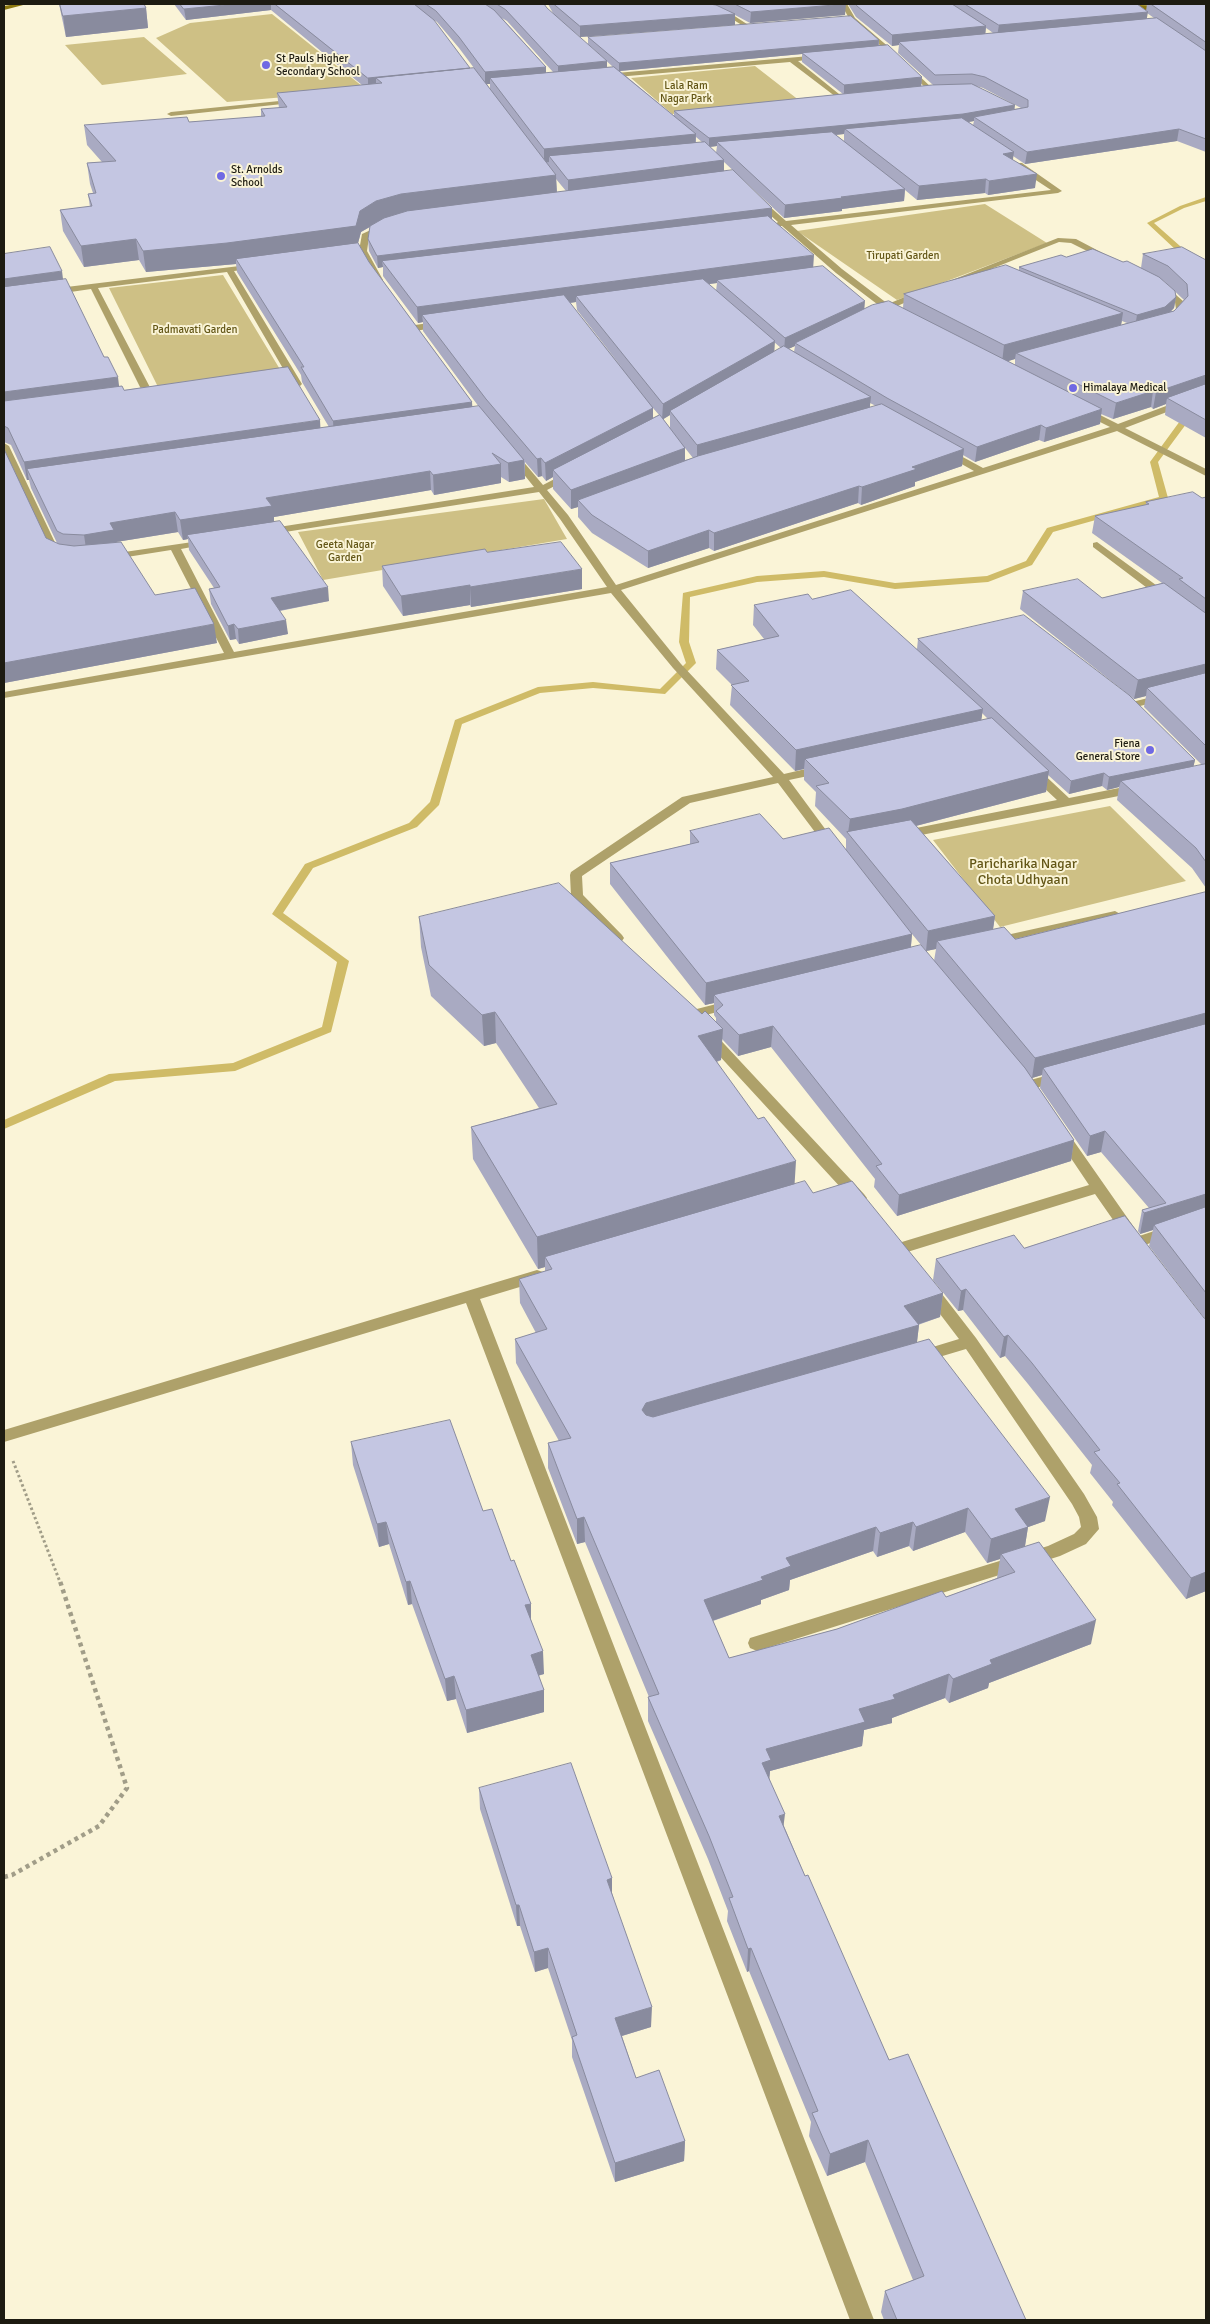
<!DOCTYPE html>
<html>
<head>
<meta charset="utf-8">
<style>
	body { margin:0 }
	#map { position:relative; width:1210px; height:2324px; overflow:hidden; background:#faf4d7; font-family:Signika,sans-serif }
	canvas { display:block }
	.frame { position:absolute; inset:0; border:5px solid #1d1b11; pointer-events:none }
</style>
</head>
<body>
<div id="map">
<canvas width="1210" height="2324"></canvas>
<div class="frame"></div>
</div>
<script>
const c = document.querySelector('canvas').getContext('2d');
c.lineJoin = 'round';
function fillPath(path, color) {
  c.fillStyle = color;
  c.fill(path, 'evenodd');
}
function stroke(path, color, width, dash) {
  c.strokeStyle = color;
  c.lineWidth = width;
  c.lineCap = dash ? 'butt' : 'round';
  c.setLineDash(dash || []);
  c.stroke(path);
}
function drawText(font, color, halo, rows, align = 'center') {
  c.font = font + ' Signika,sans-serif';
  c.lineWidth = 4;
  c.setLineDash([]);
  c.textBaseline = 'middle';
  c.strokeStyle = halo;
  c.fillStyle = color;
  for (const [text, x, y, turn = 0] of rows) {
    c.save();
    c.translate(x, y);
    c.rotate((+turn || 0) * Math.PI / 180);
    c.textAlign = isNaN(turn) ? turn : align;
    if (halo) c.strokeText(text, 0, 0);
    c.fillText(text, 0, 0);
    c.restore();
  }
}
fillPath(new Path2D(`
	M272 14 367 90 227 102 156 38 190 23Z
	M144 37 187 74 102 85 65 45Z
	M755 66 800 101 672 114 631 78Z
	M985 204 1047 243 897 300 797 231Z
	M223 275 281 371 158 387 109 288Z
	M544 499 567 539 323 580 298 532Z
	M1110 806 1186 881 1000 927 933 840Z`), '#cec085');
fillPath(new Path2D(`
	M1206 197V201L1184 208 1154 223 1206 269V274L1191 264 1147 223 1180 206Z
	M1188 410 1195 412 1158 462 1168 498 1167 500 1053 532 1032 565 988 582 895 589 824 577 757 582 690 597 689 642 696 663 665 694 593 688 540 693 462 724 439 805 417 827 313 868 283 913 349 961 331 1032 235 1071 115 1081 4 1129V1120L109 1074 233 1063 322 1027 337 962 272 914 305 864 409 823 430 802 455 720 538 687 593 682 660 689 686 663 679 642 683 593 757 576 824 571 895 583 987 576 1026 561 1047 528 1159 497 1150 462Z`), '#cfbb67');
stroke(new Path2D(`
	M13 1461 60 1582`), '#a19d88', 3, [2.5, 2.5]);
stroke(new Path2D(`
	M4 1877 12 1875 99 1826 127 1788 60 1581`), '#a19d88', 4.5, [4, 4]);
fillPath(new Path2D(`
	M841 4H847L855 18 891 49 933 89V91H929L887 51 850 20Z
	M718 10 733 15 753 28 748 29 729 17 716 13Z
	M821 55 823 58 798 61 844 98V100H840L790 62 605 78 602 76 605 74Z
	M299 99 301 100V102L171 116 167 114 171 112Z
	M1016 163H1022L1062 191 1058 193 791 225 842 269 888 304 919 291 926 293 893 308 895 311 891 314 886 311 873 314V310L881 307 836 273 782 226H776L775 224 778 222 753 200 760 198 786 221 1051 190 1016 167Z
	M386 223H389V227L369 237 367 251 383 280 379 282 375 280 359 251 362 234Z
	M1058 238 1076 239 1114 259 1107 261 1071 243 1059 242 991 269 996 271V275L984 272 949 286 942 284Z
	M256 264 260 266 259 268 234 271 302 384 300 386 292 384 227 272 98 288 154 395 149 398 144 395 91 289 50 295 46 292 50 289Z
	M1161 282 1183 301 1184 310 1169 323 1165 320 1176 309 1175 302 1158 287 1157 285Z
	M443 321 446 322V326L415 331 411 328 415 325Z
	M1206 391V397L1125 428 1206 469V476L1117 431 621 590 681 664 784 774 823 765 827 766 829 769 827 772 789 780 837 845 835 848H827L778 783 690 803 582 876 583 895 622 935 624 938 622 941H612L571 896 570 875 571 872 682 797 773 777 673 668 611 593 4 698V692L224 653 171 550 108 560 103 557 104 555 213 539V543L181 549 234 652 607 587 560 519 539 492 266 535 261 532 266 529 534 487 510 457V453H516L543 485 568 472H574V476L547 490 568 515 616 585 974 471 942 453V449H948L983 468 1110 427 1080 412V408H1086L1118 424Z
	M4 443 9 446 61 555 60 557H52L51 555 4 456Z
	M1097 542 1171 596V600H1163L1093 547V543Z
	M1164 694 1168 695 1170 697 1168 699 1132 708 1126 705 1128 703Z
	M1032 766 1036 767 1069 798 1139 784 1145 788 1139 792 901 839 895 835 901 831 1057 800 1028 773 1026 770 1028 767Z
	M1115 911 1122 915 1120 918 993 946 986 942 993 938Z
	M732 1000 739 1004 737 1007 690 1019 683 1015 685 1012Z
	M708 1031 713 1032 864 1194 867 1198 864 1202H854L703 1038 701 1035 703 1032Z
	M1060 1072 1067 1077 1065 1080 1028 1090 1021 1085 1023 1082Z
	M1061 1128 1066 1130 1138 1233 1135 1237H1125L1095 1194 904 1253H892L890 1249 892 1245 1089 1185 1054 1133 1056 1130Z
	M1206 1214V1224L1136 1248 1130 1247 1128 1243 1130 1239Z
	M537 1270 543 1272 545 1276 543 1280 480 1299 874 2320H850L466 1303 4 1442V1430Z
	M929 1283 935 1285 976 1338 1084 1494 1097 1517 1099 1529 1086 1544 1060 1556 757 1651 750 1648 748 1643 750 1638 1048 1546 1074 1534 1081 1527 1079 1517 1072 1504 966 1349 919 1363 913 1361 911 1357 913 1353 959 1339 921 1289 923 1285Z`), '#aea16a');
fillPath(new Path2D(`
	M16 4H27L4 10V6Z
	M1103 4 1206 7V11L1133 10Z`), '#8c7810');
fillPath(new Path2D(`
	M59 4H144L146 8 148 28 66 37Z
	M174 4H544L547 8 607 67H613L588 44V37L879 40V46L922 77 921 86 933 85 898 53 899 45 892 46 856 17 848 4H1137L1146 11 1147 4H1206V152L1177 141 1025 164 1013 156V160L1035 188 988 195 985 193 917 200 905 190 904 201 842 209V211L784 218 724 162V171L772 219 813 267 864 310 903 308 904 294 1019 270V267L1066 257 1123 262 1141 268 1143 254 1206 260V438L1165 415 1166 404 1153 409 1151 407 1113 419 1101 414 1100 424 1044 442 1039 440 975 462 963 455 962 466 915 482V486L861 505 858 503 714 551 709 548 648 568 592 533 578 517V507L571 509 553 489V477L546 481 542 476 538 477 525 462V479L509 482 501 477V483L434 495 431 490 274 517V522L329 601 280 611 288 634 239 644 236 639 230 640 211 604 209 589 214 588 189 550 188 539 183 540 178 532 116 542 155 595 217 643 4 683V449L46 538 57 543 31 488 29 480H27L11 445 4 442V254L63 279 119 386 124 390 320 428 329 427 302 382 301 375 237 272 236 264 146 272 139 260 84 267 63 231 60 210 90 207 88 194 93 193 90 184 87 163 102 162 87 145 84 125 189 122 261 117V109L279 108 277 93 362 85 271 10 186 20ZM1147 13 1154 18 1146 19ZM431 18 437 22 459 48 474 68 470 69ZM502 18 507 21 553 72 546 73V67ZM986 28 989 30 993 33 985 34ZM802 54V62L843 94 674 111V116L620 71ZM487 84H490V89ZM976 86 983 88 1021 108 1015 109ZM974 121 973 125 969 122ZM844 134V141L836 135ZM696 137 702 142 696 143ZM717 146 716 153 710 147ZM556 179 566 191 557 192ZM370 227 368 239 369 251 378 268 383 267V276L418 323 423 322V331L479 407H472V402L369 262 358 243 361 232ZM1163 280 1165 282 1184 300 1174 311H1171L1174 308 1176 297ZM717 283 716 291 708 284ZM576 302 577 310 623 369 570 303ZM1122 321 1127 323 1121 325ZM774 342 781 348 774 352ZM795 346 794 352 788 349ZM1015 359V365L1008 361ZM870 403 876 406 870 408ZM653 408 659 415 653 418ZM670 415V428L663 419ZM685 448 693 458 685 460Z
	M548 4H845V15L750 23 735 15V25L580 37 554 15Z
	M1206 497V888L1192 868 1117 800 1119 787 1107 790 1102 786 1069 794 1048 775 1046 792 916 826 995 916 993 929 1015 939 1206 892V1591L1186 1599 1112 1505 1113 1502 1090 1473 1092 1465 1028 1384 1005 1356 1000 1358 963 1310 958 1311 933 1280 936 1259 1024 1248 1205 1319 1149 1246 1153 1230 1140 1234 1138 1231 1142 1210 1149 1208 1101 1152 1087 1156 1040 1088 1042 1075 1032 1078 1074 1140 1071 1161 897 1216 874 1187 875 1179 771 1047 738 1056 722 1039 721 1060 717 1062 795 1184 813 1193 943 1293 940 1317 918 1325H919L917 1342 1045 1521 1028 1527 1025 1546 1091 1644 989 1683 988 1688 949 1703 945 1698 892 1718V1723L864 1730 862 1746 770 1771 769 1778 784 1826 805 1876 889 2060 1026 2320H884L881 2312 885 2291 913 2280 865 2162 827 2176 809 2136 811 2122 749 1971 747 1972 727 1921 728 1911 708 1859 648 1721V1697H649L585 1542 577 1544 548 1468V1443L559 1441 516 1363 515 1339 536 1333 520 1303 519 1279 545 1271V1267L538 1269 473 1159 471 1127 539 1108 496 1043 484 1046 431 996 421 947 419 917 702 1014 716 1022V1018L714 1015V1003L705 1005 610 884V863L690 844V831L783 839 846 849V839L815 806 816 792 804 780V769L795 771 730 705 732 685 716 669 717 650 764 639 753 625 754 605 812 599 917 649 918 639 1195 760 1193 767 1202 765 1144 707 1146 696 1134 699 1020 609 1023 591 1102 598 1162 583 1092 533 1095 516 1146 505V502L1202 498ZM982 713 988 719 981 720ZM912 934 926 951 936 949 934 961 911 947ZM965 1532 987 1563 1000 1559 997 1578 946 1597 837 1629 729 1658 713 1621 761 1604V1600L789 1590 790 1580 873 1551 877 1557 909 1546 913 1551Z
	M487 552 582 589 471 607 470 605 403 616 383 586 382 566Z
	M351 1442 483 1511 511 1561 531 1604V1620L544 1674 538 1676 544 1690V1712L467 1733 456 1699 447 1701 412 1604 408 1605 389 1544 379 1547 353 1465Z
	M479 1788 612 1878V1893L651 2027 622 2036 636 2078 685 2141 684 2161 615 2182 572 2057V2040L548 1968 535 1972 520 1926H517L480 1809Z`), '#a9aac2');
fillPath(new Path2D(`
	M235 4H271V10L186 20 184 9Z
	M846 4 845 15 750 23 751 12Z
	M146 8 148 28 66 37 63 16Z
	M1148 12 1146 23 997 36 999 25Z
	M735 14V25L580 37V26Z
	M986 26 985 38 899 42V45L892 46V35Z
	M879 40 878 48 802 53V54L619 71V63Z
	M607 61V73L558 77V66Z
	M546 67V78H490V84H485V72Z
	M470 68 382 83 376 78V89L368 90V78Z
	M922 77 921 87 844 94V85Z
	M1015 105 1014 114 974 117V121L962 123 845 129 844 134 720 146 717 142V146L709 147V138Z
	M1179 129 1177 141 1025 164 1027 152Z
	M696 134 695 149 549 156V162L544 163V149Z
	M1014 152 1012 166 1003 154Z
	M724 160V175L568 194V180Z
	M1037 174 1035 188 988 195 989 181Z
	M556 175 557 196 378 222 361 232 357 247 236 259V264L146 272 143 251 360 211 376 201 401 194Z
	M986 179 985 193 917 200 919 186Z
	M905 189 904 201 842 209V211L784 218 785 205 841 197Z
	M772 208V220L382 261 383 267 378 268 377 256Z
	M136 239 139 260 84 267 81 246Z
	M814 255 813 270 717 280V283L581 301 576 296V302L428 322 422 315 423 322 418 323 417 307Z
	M62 271 64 287 4 295V279Z
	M1176 297 1174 308 1163 319 1135 327 1137 315Z
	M865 301 864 313 795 343V346L784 351 785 338Z
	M1123 313 1120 331 1016 353 1015 359 1002 363 1004 345Z
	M775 341 774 357 670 411V415L662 420 663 404Z
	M1206 375V390L1167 398 1166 404 1153 409 1156 392Z
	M118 377 120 394 4 409V392Z
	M1153 391 1151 407 1113 419 1116 403Z
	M871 397 869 414 697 463V445Z
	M472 402 473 417 334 436 333 421Z
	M653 408V425L553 470V477L546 481 545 463Z
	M1102 409 1100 424 1044 442 1046 428Z
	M320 420 321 438 27 469 29 480H27L24 462Z
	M1041 425 1039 440 975 462 977 447Z
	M685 448V467L578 500V507L571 509V490Z
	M964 449 962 466 915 482V486L861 505 862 487 912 467Z
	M541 458 542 476 538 477 537 459Z
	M524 460 525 479 509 482 508 463Z
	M501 464V483L434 495 433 475Z
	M430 471 431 490 274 517V526L187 535 188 539 183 540 180 520 266 498Z
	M859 486 858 503 714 551V533Z
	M175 512 178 532 116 542 87 555 84 535 110 523Z
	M709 530V548L648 568V551Z
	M582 569V589L471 607 470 587Z
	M470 585V605L403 616 401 596Z
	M328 587 329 601 272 612 271 598Z
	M286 620 288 634 239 644 238 629Z
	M214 624 217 643 4 683V663Z
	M234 624 236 639 230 640 228 626Z
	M1206 664V682L1147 688 1146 696 1134 699 1138 680Z
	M983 709 980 729 805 759 804 769 795 771 796 750Z
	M1195 760 1192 773 1121 781 1119 787 1107 790 1109 777Z
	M1049 771 1046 792 900 830 848 833 850 819Z
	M1104 773 1102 786 1069 794 1071 781Z
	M995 916 992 936 937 941 936 949 926 951 928 931Z
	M912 934 910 955 714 995V1003L705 1005 706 983Z
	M495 1012 496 1043 484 1046 482 1015Z
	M1206 1013V1032L1043 1068 1042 1075 1032 1078 1035 1058Z
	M773 1026 771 1047 738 1056 739 1035Z
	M723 1029 721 1060 697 1067 698 1036Z
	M1105 1131 1101 1152 1087 1156 1090 1136Z
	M1074 1140 1071 1161 897 1216 899 1195Z
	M796 1161 794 1193 545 1257V1267L538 1269 537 1237Z
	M1206 1194V1213L1154 1225 1153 1230 1140 1234 1144 1213Z
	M966 1289 963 1310 958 1311 961 1291Z
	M943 1293 940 1317 901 1330 904 1306Z
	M919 1325 916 1350 645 1427 642 1410 646 1403Z
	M1008 1335 1005 1356 1000 1358 1004 1337Z
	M1050 1497 1045 1521 1020 1530 1028 1527 1024 1552 1001 1554 1000 1559 987 1563 991 1539 1015 1509Z
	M968 1508 965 1532 913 1551 916 1527Z
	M584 1517 585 1542 577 1544V1519Z
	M386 1522 389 1544 379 1547 377 1524Z
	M913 1522 909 1546 877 1557 880 1533Z
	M876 1527 873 1551 790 1580 789 1590 761 1600V1604L703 1624 704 1600 761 1577 786 1558Z
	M1206 1572V1591L1186 1599 1191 1578Z
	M410 1581 412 1604 408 1605 406 1582Z
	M531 1604V1627L525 1605Z
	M1096 1620 1091 1644 989 1683 988 1688 949 1703 953 1679 990 1660Z
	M543 1651 544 1674 532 1677 531 1655Z
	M949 1674 945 1698 892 1718V1723L864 1730 862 1746 770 1771 769 1784 762 1763 766 1749 859 1709 893 1695Z
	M454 1676 456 1699 447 1701 445 1679Z
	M544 1690V1712L467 1733 466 1710Z
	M785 1814 782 1838 779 1816Z
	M612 1878V1899L607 1880Z
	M516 1905H519L520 1926H517Z
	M548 1948V1968L535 1972 534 1952Z
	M751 1948 749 1971 747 1972 748 1949Z
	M652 2007 651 2027 615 2038V2018Z
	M868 2140 865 2162 827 2176 830 2154Z
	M685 2141 684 2161 615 2182V2163Z`), '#898b9e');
const building = new Path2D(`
	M60 4H144L146 8 63 16Z
	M180 4H235L184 9Z
	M275 4H414L434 20 470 68 368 78Z
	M426 4H485L494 10 546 67 485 72 459 37 436 11Z
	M497 4H544L547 8 607 61 558 66 506 10Z
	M554 4H709L716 5 735 14 580 26Z
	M735 4H846L751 12Z
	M856 4H952L986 26 892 35 857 6Z
	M965 4H1137L1148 12 999 25Z
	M1151 4H1206V42Z
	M851 16 879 40 619 63 588 37Z
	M1157 18 1206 51V139L1179 129 1027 152 974 117 1028 107V100L985 77 972 74 935 75 899 42Z
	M888 45 922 77 844 85 802 53Z
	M614 67 696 134 544 149 490 78Z
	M474 68 556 175 401 194 376 201 360 211 356 226 227 243 143 251 136 239 81 246 60 210 92 206 88 194 96 193 87 163 116 161 84 125 187 117 189 122 265 116 261 109 287 107 277 93 382 83 376 78Z
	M972 84 1015 105 963 114 709 138 674 111 932 85Z
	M962 118 1014 152 1003 154 1037 174 989 181 986 179 919 186 845 129Z
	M832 132 905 189 841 197 843 198 785 205 717 142Z
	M705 142 724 160 568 180 549 156Z
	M733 170 772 208 377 256 368 239 370 226 384 218 407 211Z
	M768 216 814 255 417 307 382 261Z
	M358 243 369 262 472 402 333 421 301 367H304L236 259Z
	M50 247 62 271 4 279V254Z
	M1182 247 1206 260V375L1156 392 1153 391 1116 403 1016 353 1174 311 1188 296 1187 284 1168 266 1143 254Z
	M1093 249 1123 262 1127 261 1159 277 1175 291 1176 297 1165 307 1137 315 1019 267 1061 255 1066 257Z
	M1006 265 1123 313 1004 345 904 294Z
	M823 266 865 301 785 338 717 280Z
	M66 279 104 357H108L118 377 4 392V287Z
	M703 279 775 341 663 404 576 296Z
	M564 295 653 408 545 463 541 458 537 459 486 399 422 315Z
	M889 301 1102 409 1046 428 1041 425 977 447 887 398 795 343 872 305Z
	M784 346 871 397 697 445 670 411Z
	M288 367 320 420 24 462 8 428 4 426V401L122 386 124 390Z
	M1206 384V420L1167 398Z
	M882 404 964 449 912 467 917 469 862 487 859 486 714 533 709 530 648 551 592 515 578 500 698 456Z
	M479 406 524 460 508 463 492 453 501 464 433 475 430 471 266 498 272 506 180 520 175 512 110 523 114 530 84 535 63 534 57 531 27 469Z
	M660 415 685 448 571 490 553 470Z
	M4 449 46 538 59 544 74 546 121 542 155 595 195 588 214 624 4 663Z
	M1193 492 1202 498 1206 497V599L1179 579 1183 578 1095 516 1149 504 1146 502Z
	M280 521 328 587 271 598 286 620 238 629 234 624 228 626 209 589 220 587 187 535Z
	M561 542 582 569 470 587V585L401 596 382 566 485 549 487 552Z
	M1078 579 1102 598 1164 583 1204 612 1206 613V664L1138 680 1023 591Z
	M851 590 983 709 796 750 731 685 749 681 717 650 779 636 754 605 808 594 812 599Z
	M1024 615 1129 695 1195 760 1109 777 1104 773 1071 781 918 639Z
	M1206 673V746L1147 688Z
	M992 718 1049 771 902 809 850 819 816 786 829 783 805 759Z
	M1206 764V862L1196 848 1121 781Z
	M760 814 783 839 829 828 912 934 706 983 610 863 699 842 690 831Z
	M911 820 995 916 928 931 847 832Z
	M559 883 702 1014 705 1011 723 1029 698 1036 758 1119 764 1117 796 1161 537 1237 471 1127 557 1104 495 1012 482 1015 429 965 419 917Z
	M1206 892V1013L1035 1058 937 941 1004 927 1015 939Z
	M921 945 1025 1068 1074 1140 899 1195 876 1166 882 1164 773 1026 739 1035 716 1011 723 1005 714 995Z
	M1206 1024V1194L1144 1213 1142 1210 1166 1203 1105 1131 1090 1136 1043 1068Z
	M805 1181 813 1193 852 1181 943 1293 904 1306 919 1325 646 1403 642 1410 646 1415 653 1417 929 1339 1050 1497 1015 1509 1028 1527 991 1539 968 1508 916 1527 913 1522 880 1533 876 1527 786 1558 791 1566 761 1577 763 1580 704 1600 729 1658 837 1629 942 1591 946 1597 1015 1572 1001 1554 1039 1542 1096 1620 990 1660 992 1664 953 1679 949 1674 893 1695 895 1699 859 1709 865 1722 766 1749 771 1760 762 1763 785 1814 779 1816 805 1876 808 1875 889 2060 908 2054 1026 2320H897L885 2291 924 2276 868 2140 830 2154 812 2113 818 2111 751 1948 748 1949 729 1898 733 1897 709 1836 648 1697 659 1694 584 1517 577 1519 548 1443 571 1438 515 1339 547 1329 519 1279 552 1269 545 1257Z
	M1206 1207V1293L1154 1225Z
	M1125 1216 1204 1318 1206 1319V1572L1191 1578 1117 1484 1120 1483 1094 1452 1100 1450 1032 1363 1008 1335 1004 1337 966 1289 961 1291 936 1259 1014 1235 1024 1248Z
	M450 1420 483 1511 492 1509 511 1561 514 1560 531 1604 525 1605 543 1651 531 1655 544 1690 466 1710 454 1676 445 1679 410 1581 406 1582 386 1522 377 1524 351 1442Z
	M571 1763 612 1878 607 1880 652 2007 615 2018 636 2078 659 2070 685 2141 615 2163 572 2037 577 2035 548 1948 534 1952 519 1905H516L479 1788Z`);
fillPath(building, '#c4c6e2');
stroke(building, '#898b9e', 1);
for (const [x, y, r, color] of [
	[266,65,5,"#7069e3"],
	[221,176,5,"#7069e3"],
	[1073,388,5,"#7069e3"],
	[1150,750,5,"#7069e3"]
]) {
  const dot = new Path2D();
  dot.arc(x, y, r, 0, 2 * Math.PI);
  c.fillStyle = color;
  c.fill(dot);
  stroke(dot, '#faf4d7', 2);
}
drawText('11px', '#1d1b11', '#faf4d7', [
	["St Pauls Higher",276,59],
	["Secondary School",276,72],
	["St. Arnolds",231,170],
	["School",231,183],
	["Himalaya Medical",1083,388],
	["Fiena",1140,744,"right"],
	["General Store",1140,757,"right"]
], 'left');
drawText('11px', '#635616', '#faf4d7', [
	["Lala Ram",686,86],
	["Nagar Park",686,99],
	["Tirupati Garden",903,256],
	["Padmavati Garden",195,330],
	["Geeta Nagar",345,545],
	["Garden",345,558]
]);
drawText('14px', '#635616', '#faf4d7', [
	["Paricharika Nagar",1023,864],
	["Chota Udhyaan",1023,880]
]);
</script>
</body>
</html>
